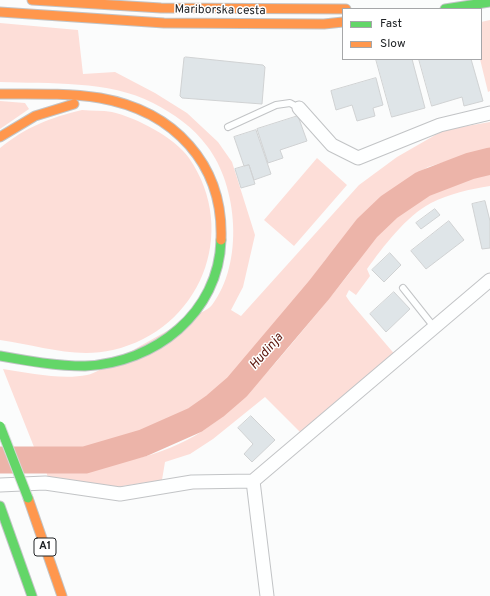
<!DOCTYPE html>
<html>
<head>
<meta charset="utf-8">
<style>
	body { margin:0 }
	#map { position:relative; width:490px; height:596px; overflow:hidden; background:#fbfcfc; font-family:Overpass,sans-serif }
	canvas { display:block }
	.legend { position:absolute; left:342px; top:8px; width:140px; height:52px; box-sizing:border-box; background:#fff; border:1px solid #a6a7a9; margin:0; padding:5px 7px; list-style:none; font-size:12px; color:#212427 }
	.legend li { display:flex; align-items:center; gap:8px; height:20px }
	.legend b { width:20px; border:1px solid #a6a7a9 }
</style>
</head>
<body>
<div id="map">
<canvas width="490" height="596"></canvas>
<ul class="legend">
<li><b style="height:5px;background:#63d668"></b>Fast</li>
<li><b style="height:5px;background:#ff974d"></b>Slow</li>
</ul>
</div>
<script>
const c = document.querySelector('canvas').getContext('2d');
c.lineJoin = 'round';
function fillPath(path, color) {
  c.fillStyle = color;
  c.fill(path, 'evenodd');
}
function stroke(path, color, width, dash) {
  c.strokeStyle = color;
  c.lineWidth = width;
  c.lineCap = dash ? 'butt' : 'round';
  c.setLineDash(dash || []);
  c.stroke(path);
}
function drawText(font, color, halo, rows, align = 'center') {
  c.font = font + ' Overpass,sans-serif';
  c.lineWidth = 3;
  c.setLineDash([]);
  c.textBaseline = 'middle';
  c.strokeStyle = halo;
  c.fillStyle = color;
  for (const [text, x, y, turn = 0] of rows) {
    c.save();
    c.translate(x, y);
    c.rotate((+turn || 0) * Math.PI / 180);
    c.textAlign = isNaN(turn) ? turn : align;
    if (halo) c.strokeText(text, 0, 0);
    c.fillText(text, 0, 0);
    c.restore();
  }
}
fillPath(new Path2D(`
	M490 20V91L488 92 480 59 481 22Z
	M0 23 78 30 83 74 115 72 155 93 187 113 218 142 232 162 255 235 243 287 231 310 241 316 359 185 397 157 444 130 490 122V148L428 167 408 179 385 197 362 219 326 259 260 348 229 380 210 396 181 413 172 424 145 436 125 439 85 452H36L3 369C29 373 62 380 87 375 95 374 105 366 112 362 137 348 163 333 188 319 195 315 207 311 212 305 244 263 238 186 207 146 194 128 173 113 153 103 109 80 49 84 0 82Z
	M0 101 25 103 29 109 0 129Z
	M82 110C92 111 102 110 112 112 137 118 174 137 189 158 240 232 200 330 113 350 74 359 38 345 0 340V148C26 127 49 118 82 110Z
	M317 158 347 185 294 246 264 220Z
	M490 170V186C470 189 449 194 431 203 406 216 383 247 367 269L370 276 356 295 349 290 346 296 350 302 397 357 301 433 265 397 213 439 190 454 165 462 162 480 116 487 83 485 48 479 46 470C94 467 143 463 187 440 228 419 259 382 289 347 309 323 329 299 348 275 364 254 378 230 398 214 424 192 457 178 490 170Z`), '#fdded8');
stroke(new Path2D(`
	M0 460H85L143 443 195 420 215 406 237 387 319 290 367 228 389 207 423 184 470 166 490 161`), '#ecb4a9', 27);
const building = new Path2D(`
	M186 57 263 65 265 67 262 104 182 98 180 96 184 58Z
	M376 59H412L425 108 392 117Z
	M419 59H471L483 101 464 106 462 97 432 106Z
	M376 78 383 105 373 108 375 116 357 121 352 105 336 110 331 91Z
	M298 116 307 141 280 150 283 158 268 163 257 129Z
	M256 130 271 174 254 180 249 165 244 166 234 137Z
	M249 165 255 184 241 188 235 169Z
	M485 201 490 221V248L482 249 472 204Z
	M435 209 440 215 421 229 416 223Z
	M449 221 464 240 426 269 411 251Z
	M390 253 401 265 384 282 372 270Z
	M394 292 410 309 386 332 370 314Z
	M251 416 275 440 252 462 244 454 253 444 238 428Z`);
fillPath(building, '#dfe5e8');
stroke(building, '#d0d2d3', 1);
const lane = new Path2D(`
	M228 127 276 105 290 103 299 108
	M403 288 434 327`);
const street = new Path2D(`
	M299 108 332 145 358 158 440 125 490 113
	M253 481 490 280
	M0 485 45 483 120 494 192 482 253 481 267 596`);
const fast = new Path2D(`
	M445 9 490 2
	M0 356C28 361 56 366 85 366 155 363 219 313 221 240
	M0 506 32 596`);
const slow = new Path2D(`
	M32 0 161 8 346 9
	M0 12 164 23 324 24 343 22
	M0 94C33 94 67 93 100 98 174 111 224 164 221 240
	M0 137 35 116 74 104
	M28 498 62 596`);
stroke(lane, '#c2c4c6', 8);
stroke(street, '#c2c4c6', 15);
stroke(fast, '#c2c4c6', 11);
stroke(slow, '#c2c4c6', 11);
stroke(lane, '#feffff', 6);
stroke(street, '#feffff', 13);
stroke(fast, '#63d668', 9);
stroke(slow, '#ff974d', 9);
const fastBridge = new Path2D(`
	M0 426 28 498`);
stroke(fastBridge, '#d5d7d7', 11, []);
stroke(fastBridge, '#63d668', 9);
for (const [x, y, w] of [
	[45,547,22]
]) {
  const box = new Path2D();
  box.roundRect(x - w / 2, y - 9, w, 18, 3);
  c.fillStyle = '#fff';
  c.fill(box);
  stroke(box, '#212427', 1);
}
drawText('bold 11px', '#212427', null, [
	["A1",45,547]
]);
drawText('12px', '#212427', '#fff', [
	["Mariborska cesta",220,11,1]
]);
drawText('italic 13px', '#59130a', '#fff', [
	["Hudinja",267,352,-49]
]);
</script>
</body>
</html>
